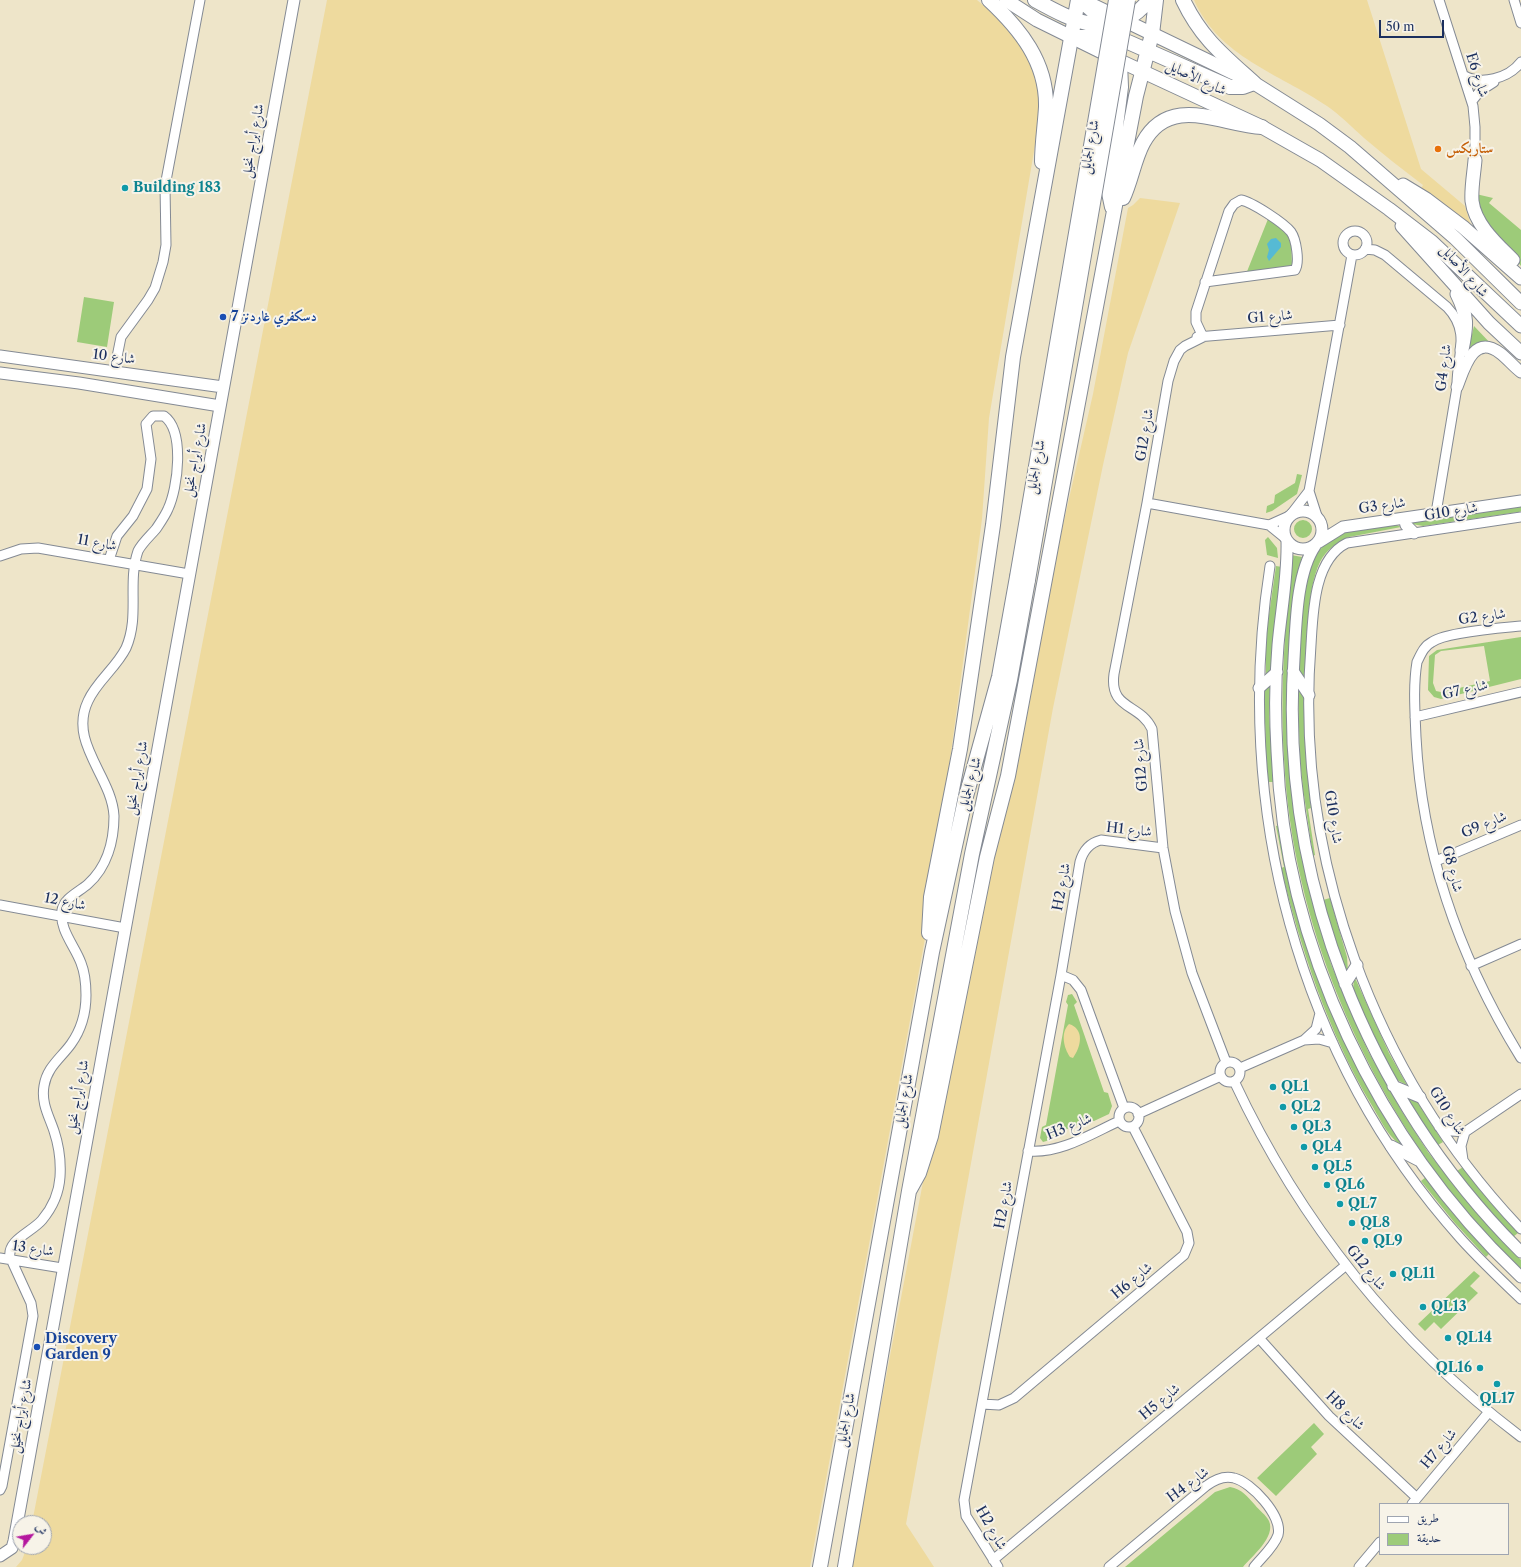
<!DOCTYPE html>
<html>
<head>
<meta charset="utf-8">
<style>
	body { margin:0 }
	#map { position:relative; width:1521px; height:1567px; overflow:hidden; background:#eee5c9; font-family:"Libre Caslon Text",Amiri,serif }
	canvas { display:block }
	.legend { position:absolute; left:1379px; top:1503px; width:130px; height:52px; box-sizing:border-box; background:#f7f3e8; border:1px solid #9fa5b1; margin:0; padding:5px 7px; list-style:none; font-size:12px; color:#1b2f5e }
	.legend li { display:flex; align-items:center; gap:8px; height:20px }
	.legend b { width:20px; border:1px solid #9fa5b1 }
	.north { position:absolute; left:12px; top:1515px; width:40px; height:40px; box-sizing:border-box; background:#f7f3e8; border:1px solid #9fa5b1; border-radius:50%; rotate:59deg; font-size:11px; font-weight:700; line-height:16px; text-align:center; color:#1b2f5e }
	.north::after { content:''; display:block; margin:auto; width:14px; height:18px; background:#b5179e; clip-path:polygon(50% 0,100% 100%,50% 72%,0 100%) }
	.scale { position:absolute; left:1379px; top:20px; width:65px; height:18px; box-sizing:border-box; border:2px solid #1b2f5e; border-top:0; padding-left:5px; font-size:12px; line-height:14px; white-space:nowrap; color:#1b2f5e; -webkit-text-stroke:3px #f7f3e8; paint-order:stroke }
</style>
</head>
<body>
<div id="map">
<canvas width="1521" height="1567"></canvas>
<ul class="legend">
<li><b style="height:5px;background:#fff"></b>طريق</li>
<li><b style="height:11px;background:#9dcb79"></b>حديقة</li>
</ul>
<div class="north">ش</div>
<div class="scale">50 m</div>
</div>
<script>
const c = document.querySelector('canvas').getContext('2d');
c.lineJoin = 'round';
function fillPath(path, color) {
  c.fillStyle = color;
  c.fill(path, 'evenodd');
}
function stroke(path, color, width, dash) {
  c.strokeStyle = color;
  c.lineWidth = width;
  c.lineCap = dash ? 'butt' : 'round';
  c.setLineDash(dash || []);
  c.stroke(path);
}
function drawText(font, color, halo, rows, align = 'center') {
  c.font = font + ' "Libre Caslon Text",Amiri,serif';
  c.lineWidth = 4;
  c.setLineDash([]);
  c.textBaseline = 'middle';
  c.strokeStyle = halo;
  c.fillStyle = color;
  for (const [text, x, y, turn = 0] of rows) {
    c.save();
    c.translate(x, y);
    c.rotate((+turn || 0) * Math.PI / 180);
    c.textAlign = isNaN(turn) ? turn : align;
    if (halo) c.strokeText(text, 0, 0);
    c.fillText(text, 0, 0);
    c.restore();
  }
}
fillPath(new Path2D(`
	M1476 194 1493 198 1489 203 1521 230V266L1484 224Z
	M1268 219 1288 232 1291 236 1292 266 1246 274Z
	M84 297 114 302 107 347 77 342Z
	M1474 326 1493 346 1470 349 1468 351Z
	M1297 474 1302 475 1297 494 1272 511 1266 513 1267 506 1274 503 1275 495 1295 483Z
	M1521 506V511L1519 512 1423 526 1412 524 1411 521Z
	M1294 529a9 9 0 1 1 18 0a9 9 0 1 1-18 0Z
	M1395 524 1401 527 1349 537C1337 542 1326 550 1320 562 1307 588 1306 648 1305 677L1301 676 1299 665C1302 622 1296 548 1346 530 1359 525 1381 526 1395 524Z
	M1268 537 1277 548 1278 558 1267 555 1265 540Z
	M1291 555 1302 557 1298 576 1289 660 1316 907 1331 964 1348 1006 1368 1051 1401 1110 1428 1152 1450 1180 1481 1218 1521 1260V1270C1507 1255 1491 1241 1477 1225 1371 1100 1297 939 1285 774 1279 701 1285 628 1291 555Z
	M1276 566 1282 567 1275 619 1273 667 1266 677V636Z
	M1521 637V679L1441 699 1434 697 1428 690 1429 656 1437 650ZM1484 646 1490 681 1441 692 1436 691 1433 683 1435 655 1441 651Z
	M1270 684 1269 716 1274 782H1267L1264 691Z
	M1298 687 1304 697 1306 755 1311 808 1308 809 1315 855 1313 856 1300 768Z
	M1280 825 1289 877 1367 1081 1406 1149C1388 1138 1382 1122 1371 1104 1328 1031 1301 950 1281 868L1284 867 1276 826Z
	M1330 898 1347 957 1348 971 1345 969 1323 900Z
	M1354 979 1356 980 1389 1053 1407 1085 1397 1080 1384 1056 1353 990Z
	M1072 994 1077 1002 1074 1005 1104 1092 1108 1093 1112 1106 1109 1114 1094 1121 1090 1120 1057 1133 1053 1139 1043 1142 1040 1138 1042 1127 1046 1125 1068 1005 1066 1002 1068 995Z
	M1406 1097 1416 1100 1443 1142 1438 1145Z
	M1463 1167 1518 1233 1513 1237 1482 1203 1457 1171Z
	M1426 1177 1490 1253 1486 1257 1454 1222 1421 1181Z
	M1474 1271 1480 1276 1470 1286 1478 1293 1441 1329 1434 1322 1425 1331 1418 1324Z
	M1314 1423 1324 1434 1311 1447 1317 1454 1276 1496 1257 1478Z
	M1230 1487C1242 1489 1247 1496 1255 1505 1259 1510 1266 1515 1269 1521 1276 1537 1252 1556 1243 1567H1125L1215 1492Z`), '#9dcb79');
fillPath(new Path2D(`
	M327 0H977L1004 23 1029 55 1041 91 1035 145 989 418 982 519 930 911 810 1567H16L22 1560 27 1547H44V1523H32Z
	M1194 0H1367L1421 169 1465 206 1472 229 1421 189 1423 185C1403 170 1383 154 1364 138 1352 127 1340 115 1327 106 1278 73 1219 57 1194 0Z
	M1140 198 1180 203 1128 353 1103 465 1053 708 906 1524 934 1567H852L865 1488 973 918 1093 394 1128 208 1133 205Z
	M1069 1024C1085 1029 1081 1047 1073 1058L1070 1057C1064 1048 1060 1033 1069 1024Z`), '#eeda9e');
fillPath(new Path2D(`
	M1276 238 1281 243V247L1269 261 1267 257 1269 250 1267 244 1271 239Z`), '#56bad4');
const minor = new Path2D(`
	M1439 0 1473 106 1475 127V160
	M1514 0 1521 23
	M1463 75C1481 86 1509 78 1521 62
	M1472 101 1480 91 1494 82
	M1343 243a12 12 0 1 1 24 0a12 12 0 1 1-24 0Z
	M1365 249 1375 250 1385 255 1447 307C1472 333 1456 357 1457 387L1436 513
	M1197 337 1340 325
	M1203 337 1185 346 1180 350 1174 361 1168 381 1147 503 1114 674C1109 710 1140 703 1152 729L1163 848 1175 911 1192 973 1226 1062
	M1203 337 1196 322V312L1229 211 1234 204 1241 200C1252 202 1284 223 1291 232 1296 239 1300 262 1295 270L1205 282
	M114 372 121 337 148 300 155 288 163 262 166 245 165 186 200 0
	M1309 491 1317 516
	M1147 503 1269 525 1285 538
	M1292 513 1309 491 1352 255
	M1521 517 1347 543C1314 559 1313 612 1311 645 1294 858 1374 1074 1521 1229
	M1269 525 1289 516
	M0 556 21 549 38 548 189 574
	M1270 566C1232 806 1297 1056 1461 1239 1480 1260 1500 1279 1521 1299
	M1521 626C1501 628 1446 632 1432 642 1424 646 1421 654 1417 662 1413 686 1415 712 1416 737 1422 852 1461 961 1521 1058
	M1415 717 1521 692
	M1436 861 1521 825
	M0 905 125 928
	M1471 966 1521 944
	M1061 975 1073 980 1081 990 1124 1108
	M1304 1040 1319 1039 1333 1043
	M1220 1072a10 10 0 1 1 20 0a10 10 0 1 1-20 0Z
	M1240 1068 1304 1040 1316 1029 1320 1013
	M1234 1081C1300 1222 1397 1343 1521 1437
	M1119 1117a10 10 0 1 1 20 0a10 10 0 1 1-20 0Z
	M1138 1114 1221 1076
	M1439 1127 1452 1131 1465 1132
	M1028 1151C1060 1154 1091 1134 1119 1121
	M1463 1160 1461 1146 1465 1132 1521 1094
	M0 1258 62 1268
	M1259 1338 1329 1416 1417 1498
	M982 1404 999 1405 1014 1398 1184 1255 1189 1243 1187 1232 1133 1127
	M0 1490 2 1486 33 1316 31 1303 10 1257C7 1240 32 1232 42 1220 52 1208 59 1193 60 1177 61 1162 59 1146 54 1131 49 1116 41 1103 44 1086 47 1067 61 1058 71 1044 81 1030 86 1012 86 995 86 984 85 973 81 963 75 946 59 930 62 910 64 898 79 892 88 884 107 867 114 841 114 816 112 776 68 743 88 701 97 681 116 668 126 648 140 616 127 583 138 551 142 543 150 536 156 529 160 523 165 516 168 509 178 488 185 431 164 416H153L146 424 151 459 147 489 133 516 117 536 109 560
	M1412 1504 1488 1413
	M993 1560 1345 1266
	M998 1567 966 1516 964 1500 1061 975 1080 862C1083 851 1089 843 1101 840L1163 848
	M1109 1567 1206 1486C1214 1480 1223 1475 1234 1478 1251 1482 1283 1516 1278 1535 1274 1547 1262 1557 1254 1567
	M1359 1567 1380 1542`);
const tertiary = new Path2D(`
	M0 356 223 387
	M0 373 79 383 220 406
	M1457 387C1464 369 1473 333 1500 353 1508 359 1513 366 1521 372
	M1284 530a19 19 0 1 1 38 0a19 19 0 1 1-38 0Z
	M1404 518 1406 525 1414 533
	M1287 541C1288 576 1281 611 1278 645 1275 680 1275 716 1277 751 1284 947 1378 1142 1521 1277
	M1319 542 1343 527 1521 501
	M1315 546C1296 574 1296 626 1294 659 1279 878 1366 1098 1521 1252
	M1293 671 1309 695
	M1259 688 1277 672
	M1345 984 1357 965
	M1393 1086 1420 1097
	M1391 1146 1420 1161
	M0 1556 12 1548 14 1541 294 0`);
const secondary = new Path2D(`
	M1006 0 1037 20 1120 61 1262 127 1320 160 1389 209 1432 242 1521 326
	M1084 1 1254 83 1319 124 1350 147 1455 238 1521 303
	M1475 160C1474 173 1471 188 1472 201 1475 225 1497 244 1513 260
	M1403 185 1426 199 1463 227 1521 278
	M1402 226 1489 323 1521 353
	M1457 294C1468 316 1467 326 1462 350`);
const primary = new Path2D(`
	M989 0C1020 29 1047 62 1046 107 1045 125 1042 144 1042 162
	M1035 0C1075 22 1114 43 1149 0
	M1080 0C1094 11 1106 23 1114 40
	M1071 37H1101L1128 42 1230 87H1243L1254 83C1223 55 1201 38 1183 0
	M1123 198C1131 181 1134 160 1143 143 1170 93 1221 125 1262 127
	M1112 207 1108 188 1121 87 1120 62
	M929 933 931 897 960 749 993 525 1013 357 1078 0
	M909 1191 919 1173 931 1136 987 857 1008 776 1114 211 1136 96 1152 34 1156 0
	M820 1567 932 952 965 800 999 677 1017 577
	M845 1567 909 1191 972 854 1010 680 1028 580`);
stroke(minor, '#848a94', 11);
stroke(tertiary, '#848a94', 13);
stroke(secondary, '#848a94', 15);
stroke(primary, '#848a94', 16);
stroke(minor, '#fff', 9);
stroke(tertiary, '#fff', 11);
stroke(secondary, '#fff', 13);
stroke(primary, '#fff', 14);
const primaryBridge = new Path2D(`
	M1017 577 1116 0
	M1028 580 1128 0`);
stroke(primaryBridge, '#848a94', 16, []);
stroke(primaryBridge, '#fff', 14);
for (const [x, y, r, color] of [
	[1438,149,4,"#e8710a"],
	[125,188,4,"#0f9aa8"],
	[223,317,4,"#1a4fb4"],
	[1273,1087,4,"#0f9aa8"],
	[1283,1107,4,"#0f9aa8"],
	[1294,1127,4,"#0f9aa8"],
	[1304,1147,4,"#0f9aa8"],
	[1315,1167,4,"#0f9aa8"],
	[1327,1185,4,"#0f9aa8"],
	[1340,1204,4,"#0f9aa8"],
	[1352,1223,4,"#0f9aa8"],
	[1365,1241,4,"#0f9aa8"],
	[1393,1274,4,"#0f9aa8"],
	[1423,1307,4,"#0f9aa8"],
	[1448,1338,4,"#0f9aa8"],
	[37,1347,4,"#1a4fb4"],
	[1480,1368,4,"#0f9aa8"],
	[1497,1384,4,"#0f9aa8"]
]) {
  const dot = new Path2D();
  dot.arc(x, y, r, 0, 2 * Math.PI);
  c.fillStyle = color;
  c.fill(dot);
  stroke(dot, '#f7f3e8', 1.5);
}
drawText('14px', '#1b2f5e', '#f7f3e8', [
	["E6 شارع",1477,75,72],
	["شارع الأصايل",1196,78,25],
	["شارع أبراج نخيل",253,141,-80],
	["شارع الجمايل",1090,147,-80],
	["شارع الأصايل",1464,271,49],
	["G1 شارع",1270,317,-5],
	["شارع 10",114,357,7],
	["G4 شارع",1444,368,-83],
	["G12 شارع",1145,435,-81],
	["شارع أبراج نخيل",195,460,-79],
	["شارع الجمايل",1036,467,-80],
	["G3 شارع",1382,506,-8],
	["G10 شارع",1451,512,-9],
	["شارع 11",97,543,10],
	["G2 شارع",1482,617,-8],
	["G7 شارع",1465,690,-13],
	["G12 شارع",1141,765,-95],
	["شارع أبراج نخيل",137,778,-80],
	["شارع الجمايل",970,784,-75],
	["G10 شارع",1333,817,81],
	["G9 شارع",1484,825,-23],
	["H1 شارع",1129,830,6],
	["G8 شارع",1452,869,76],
	["H2 شارع",1062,887,-80],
	["شارع 12",65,902,11],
	["شارع أبراج نخيل",78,1097,-80],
	["شارع الجمايل",904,1101,-80],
	["G10 شارع",1447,1111,57],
	["H3 شارع",1069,1127,-22],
	["H2 شارع",1004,1205,-80],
	["شارع 13",33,1249,8],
	["G12 شارع",1366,1268,51],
	["H6 شارع",1132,1281,-40],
	["H5 شارع",1160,1402,-40],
	["H8 شارع",1345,1411,45],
	["شارع أبراج نخيل",21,1416,-80],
	["شارع الجمايل",846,1420,-80],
	["H7 شارع",1439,1449,-50],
	["H4 شارع",1188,1485,-37],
	["H2 شارع",991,1528,60]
]);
drawText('bold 14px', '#c56008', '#f7f3e8', [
	["ستاربكس",1446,149]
], 'left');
drawText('bold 14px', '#0d838f', '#f7f3e8', [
	["Building 183",133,188],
	["QL1",1281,1087],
	["QL2",1291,1107],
	["QL3",1302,1127],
	["QL4",1312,1147],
	["QL5",1323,1167],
	["QL6",1335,1185],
	["QL7",1348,1204],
	["QL8",1360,1223],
	["QL9",1373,1241],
	["QL11",1401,1274],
	["QL13",1431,1307],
	["QL14",1456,1338],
	["QL16",1472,1368,"right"],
	["QL17",1497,1399,"center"]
], 'left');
drawText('bold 14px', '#164399', '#f7f3e8', [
	["دسكفري غاردنز 7",231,317],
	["Discovery",45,1339],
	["Garden 9",45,1355]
], 'left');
</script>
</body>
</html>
